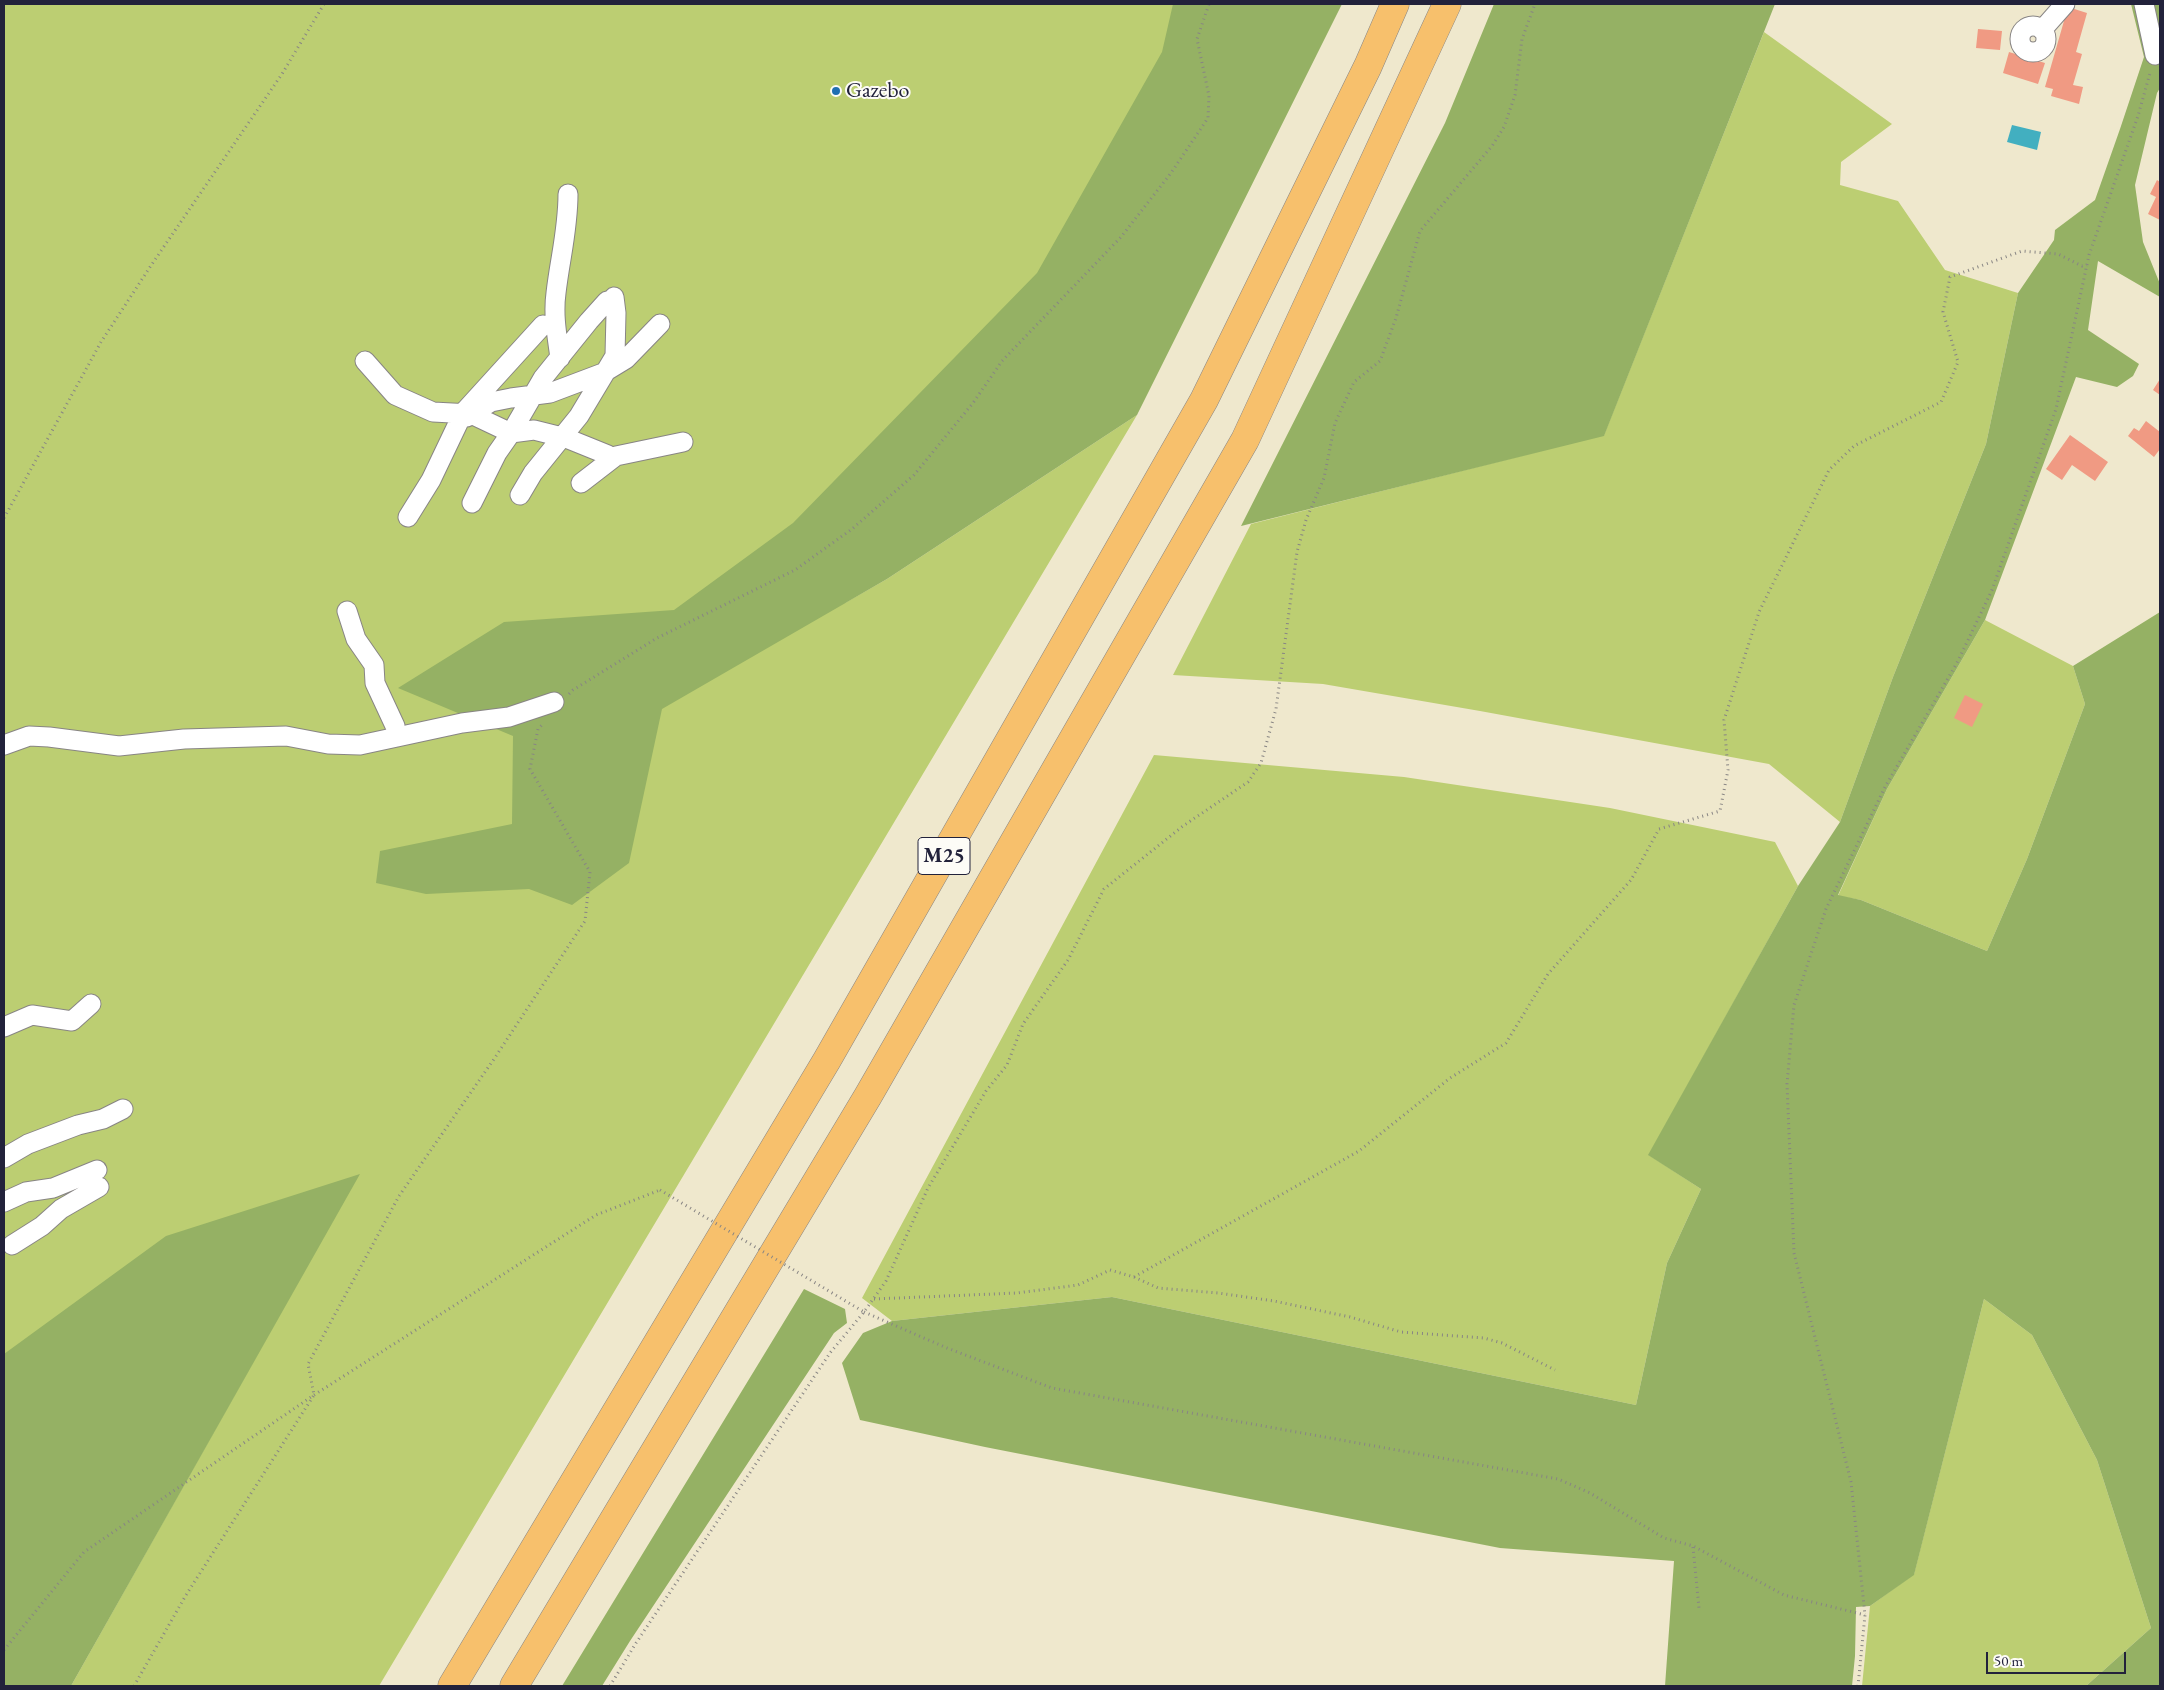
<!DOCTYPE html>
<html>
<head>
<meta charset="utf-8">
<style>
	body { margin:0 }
	#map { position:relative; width:2164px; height:1690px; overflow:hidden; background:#efe8cd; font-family:"EB Garamond",serif }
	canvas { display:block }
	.frame { position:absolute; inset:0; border:5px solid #22223b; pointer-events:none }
	.scale { position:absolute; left:1986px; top:1652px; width:140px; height:22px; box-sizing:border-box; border:2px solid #22223b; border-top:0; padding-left:6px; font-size:15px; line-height:18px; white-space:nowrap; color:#22223b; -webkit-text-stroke:4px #fdfcf7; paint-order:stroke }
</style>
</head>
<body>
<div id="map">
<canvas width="2164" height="1690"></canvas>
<div class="frame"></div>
<div class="scale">50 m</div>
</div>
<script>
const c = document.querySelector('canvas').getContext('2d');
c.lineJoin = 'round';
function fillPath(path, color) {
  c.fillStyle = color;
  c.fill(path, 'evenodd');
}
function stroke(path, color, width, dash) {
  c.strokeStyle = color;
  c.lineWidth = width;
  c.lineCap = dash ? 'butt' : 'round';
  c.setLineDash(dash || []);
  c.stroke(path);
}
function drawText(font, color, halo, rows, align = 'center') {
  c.font = font + ' "EB Garamond",serif';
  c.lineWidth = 4;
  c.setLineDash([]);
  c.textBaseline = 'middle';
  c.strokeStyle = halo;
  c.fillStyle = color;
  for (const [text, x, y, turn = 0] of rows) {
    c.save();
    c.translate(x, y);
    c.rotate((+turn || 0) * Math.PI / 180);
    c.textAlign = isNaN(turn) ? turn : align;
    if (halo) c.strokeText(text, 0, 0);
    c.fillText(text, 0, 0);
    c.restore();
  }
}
fillPath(new Path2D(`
	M4 4H1230L845 603 887 579 1137 415 379 1686H71L348 1193 4 1445Z
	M1764 32 1892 124 1841 162 1840 185 1898 201 1945 270 2018 293 1986 444 1893 677 1840 822 1769 764 1480 711 1323 684 1173 675 1251 524 1604 435Z
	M1985 620 2073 666 2085 704 2027 859 1987 951 1861 900 1838 896 1887 789Z
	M1154 755 1404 777 1610 808 1775 842 1798 886 1649 1155 1701 1189 1667 1263 1636 1405 1112 1297 892 1321 862 1298Z
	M1984 1299 2032 1335 2097 1460 2151 1628 2086 1686H1862L1870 1606 1914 1574Z`), '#bcce72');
fillPath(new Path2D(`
	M1173 4H1342L1137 415 887 579 662 709 629 863 572 905 529 889 426 894 376 883 380 851 512 824 513 736 398 688 504 622 674 610 793 523 1037 273 1162 52Z
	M1494 4H1775L1604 436 1241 526 1445 123Z
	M2131 4H2160V88L2157 93 2135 185 2143 242 2160 284V297L2098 261 2088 330 2139 364 2133 376 2117 387 2076 377 1985 620 1887 789 1838 895 1861 900 1987 951 2027 859 2085 704 2073 666 2160 612V1686H2086L2151 1628 2097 1460 2032 1335 1984 1299 1914 1575 1870 1606 1856 1607 1855 1656 1852 1686H1665L1674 1561 1500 1548 985 1447 860 1420 842 1363 863 1333 892 1321 1112 1297 1636 1405 1667 1263 1701 1189 1648 1155 1798 886 1840 822 1893 677 1986 444 2018 293 2054 240 2055 230 2095 200 2120 129 2144 57Z
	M360 1174 71 1686H4V1354L166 1236Z
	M804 1289 845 1309 847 1323 834 1333 630 1641 602 1686H562Z`), '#95b164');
fillPath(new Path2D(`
	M2012 125 2041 132 2037 150 2007 142Z`), '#42afc0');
fillPath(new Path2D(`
	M2068 7 2087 13 2076 52 2082 54 2073 85 2083 87 2079 104 2051 96 2053 89 2045 87Z
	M1978 29 2002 31 2000 50 1976 48Z
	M2009 52 2045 63 2038 84 2003 73Z
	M832 92a4 4 0 1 1 8 0a4 4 0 1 1-8 0Z
	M2157 180 2160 182V220L2148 214 2156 197 2150 194Z
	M2160 379V395L2153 390Z
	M2146 421 2160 432V449L2154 457 2128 436 2134 428 2139 431Z
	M2070 435 2108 462 2095 481 2072 465 2062 480 2046 469Z
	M1965 695 1983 704 1972 727 1954 718Z`), '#f09a83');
const minor = new Path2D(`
	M2144 4 2155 55
	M2020 39a13 13 0 1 1 26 0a13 13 0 1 1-26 0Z
	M2042 30 2065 4
	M560 358C557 336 553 315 556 293 560 258 568 230 568 194
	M365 361 395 395 433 412 471 414 511 433 543 378 589 321 607 301
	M467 417 491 402 511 398 550 393 603 373 626 359 660 324
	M581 483 616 456 683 442
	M520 495 533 473 579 416 615 356 616 313 614 297
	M472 503 497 453 511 433 534 430 566 438 608 455
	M408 517 431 480 463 413 543 325
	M347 611 356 639 374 665 375 683 395 726
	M4 745 29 736 49 737 119 746 184 739 286 736 328 744 360 745 462 723 509 717 554 702
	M4 1027 32 1015 72 1021 91 1004
	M4 1158 28 1144 78 1125 103 1119 123 1109
	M4 1202 26 1192 53 1188 97 1170
	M12 1245 42 1226 61 1209 99 1187`);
const highway = new Path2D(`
	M452 1686 827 1060 1204 400 1368 66 1395 4
	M514 1686 868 1096 1245 440 1447 4`);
stroke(minor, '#888584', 21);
stroke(highway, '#888584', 29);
stroke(new Path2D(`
	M4 518 101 342 152 264 282 74 324 4
	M569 694 573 690 657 638 795 570 852 529 914 475 973 403 1002 361 1121 237 1171 173 1208 118 1209 96 1197 39 1209 4
	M1134 1277 1359 1151 1450 1078 1506 1043 1548 974 1631 880 1659 829 1720 811 1728 770 1724 720 1759 612 1829 470 1854 446 1941 402 1958 362 1943 312 1950 277 2022 251 2058 254 2082 266 2087 265
	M874 1299 1017 1293 1078 1285 1110 1270 1134 1277 1158 1288 1218 1293 1274 1301 1350 1317 1401 1332 1484 1338 1502 1343 1555 1370
	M864 1312 947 1348 1052 1388 1558 1479 1590 1493 1664 1538 1693 1546 1784 1595 1865 1615
	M1693 1547 1699 1608
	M4 1650 84 1552 314 1395 596 1215 660 1190
	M134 1686 186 1595 314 1395 308 1364 399 1196 494 1059 585 921 590 872 530 769 538 729 542 725
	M610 1686 636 1643 830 1353 864 1312 886 1281 928 1188 986 1091 1007 1065 1023 1024 1068 960 1104 889 1183 826 1248 782 1261 763 1276 709 1297 552 1306 520 1324 478 1335 423 1354 382 1380 361 1396 318 1420 231 1492 146 1504 127 1515 95 1522 39 1535 4
	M1858 1686 1865 1615 1851 1482 1794 1253 1787 1084 1794 1005 1826 909 1885 787 1958 661 1992 590 2056 409 2089 255 2138 116 2150 73`), '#888584', 3, [1, 4]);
stroke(minor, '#fff', 19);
stroke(highway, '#f7c06c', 28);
stroke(new Path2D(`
	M660 1190 864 1312`), '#888584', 3, [1, 4]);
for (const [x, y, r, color] of [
	[836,91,5,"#1f6fb2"]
]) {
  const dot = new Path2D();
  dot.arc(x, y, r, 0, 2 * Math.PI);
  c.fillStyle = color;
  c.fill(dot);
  stroke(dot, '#fdfcf7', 2);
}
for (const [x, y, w] of [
	[944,856,52]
]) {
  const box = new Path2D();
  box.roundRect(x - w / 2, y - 18.5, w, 37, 4);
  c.fillStyle = '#fdfcf7';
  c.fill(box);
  stroke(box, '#22223b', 1);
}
drawText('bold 21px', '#22223b', null, [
	["M25",944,856]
]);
drawText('22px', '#22223b', '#fdfcf7', [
	["Gazebo",846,91]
], 'left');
</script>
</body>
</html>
